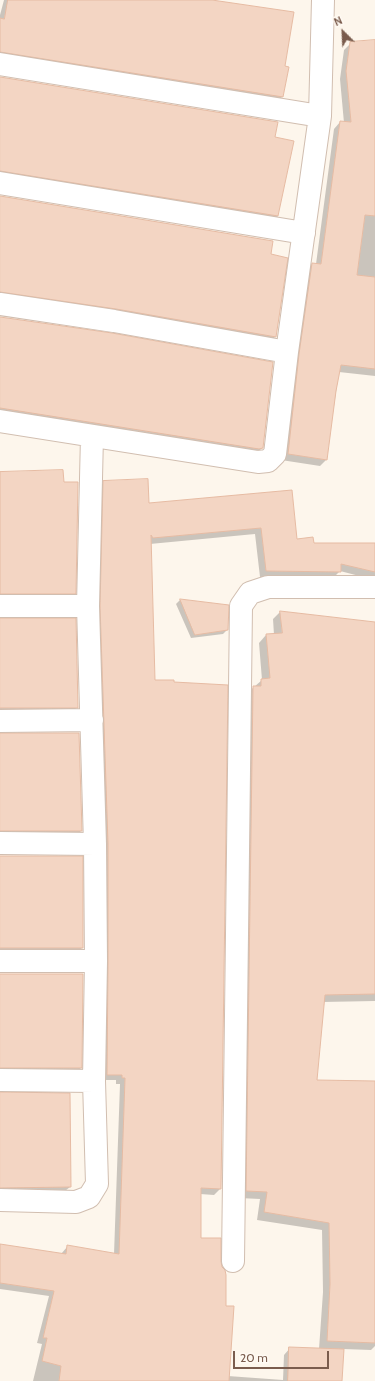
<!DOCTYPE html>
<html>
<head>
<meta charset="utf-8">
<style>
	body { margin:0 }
	#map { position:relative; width:375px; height:1381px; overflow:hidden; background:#fdf6ec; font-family:Cabin,sans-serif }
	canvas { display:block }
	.north { position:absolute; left:323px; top:12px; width:40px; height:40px; -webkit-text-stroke:3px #fffaf3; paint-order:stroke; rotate:336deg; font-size:11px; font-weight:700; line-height:16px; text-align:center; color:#7a5c4d }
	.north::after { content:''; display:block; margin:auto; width:14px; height:18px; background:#7a5c4d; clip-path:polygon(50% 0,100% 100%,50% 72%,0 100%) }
	.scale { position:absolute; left:233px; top:1351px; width:96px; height:18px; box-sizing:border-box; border:2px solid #7a5c4d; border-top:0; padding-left:5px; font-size:12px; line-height:14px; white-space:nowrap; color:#7a5c4d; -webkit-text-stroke:3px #fffaf3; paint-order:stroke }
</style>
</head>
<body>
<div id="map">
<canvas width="375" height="1381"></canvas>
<div class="north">N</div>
<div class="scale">20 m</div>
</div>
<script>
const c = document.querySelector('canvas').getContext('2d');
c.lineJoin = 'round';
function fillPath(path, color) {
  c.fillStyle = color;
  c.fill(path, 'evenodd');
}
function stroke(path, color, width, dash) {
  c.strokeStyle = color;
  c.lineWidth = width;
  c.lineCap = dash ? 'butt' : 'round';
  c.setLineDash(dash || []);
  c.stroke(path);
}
fillPath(new Path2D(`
	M4 0H205L283 67 282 97 275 104 0 59V15Z
	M351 43 375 66V376L339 372 326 460 320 466 281 460 306 270 312 264H316L334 129 340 122 344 123 340 79 344 50Z
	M0 78 274 138 278 216 273 220 0 175Z
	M0 197 286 258 275 337 271 341 0 296Z
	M0 318 262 448 258 452 0 413Z
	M0 473 75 593 70 597 0 598Z
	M104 482 148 504 291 491 296 540 313 544H375V580L340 571 334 577H260L255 534 150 544 154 681 220 1189 214 1195 200 1194V1239L220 1261 228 1376 283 1380 284 1355 290 1348 319 1349 323 1292 322 1230 257 1220 260 1199 239 1198 246 694 262 680 259 643 266 635H274L273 619 280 612 375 623V1001L323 1002 316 1081 375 1082V1346L371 1350 343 1349 341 1381H33L42 1344 37 1343 49 1296 0 1289V1245L61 1254 67 1247 114 1254 120 1084H116V1080H101L95 613 98 488Z
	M180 600 228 606 227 630 223 634 191 638 176 604Z
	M0 619 77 707 73 712H0Z
	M0 734 81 831 77 835H0Z
	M0 857H82V948L78 952H0Z
	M0 974 81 1068 76 1072H0Z
	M0 1093 69 1094 70 1187 65 1191 0 1192Z`), '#0003');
const building = new Path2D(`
	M8 0H212L294 12 285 66 289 67 283 97 0 52V18L4 19Z
	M375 40V216L365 215 357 275 375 277V369L341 365 336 391 327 460 288 454 299 354 312 263 321 264 340 121 351 122 346 71 350 42Z
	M0 77 278 122 275 137 294 141 278 216 0 171Z
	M0 196 273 241 271 254 288 258 276 337 116 309 0 292Z
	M0 317 112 333 273 362 263 448 259 449 0 408Z
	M63 470 64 482H78L76 594H0V472Z
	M148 479 149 503 292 490 297 539 313 537 314 543H375V572L341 564V572L266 571 261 528 153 538 151 535 155 680H174V682L228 685 221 1189 201 1188V1238H221V1261L222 1267 225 1270 226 1275V1306H234L229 1381H59L61 1366 42 1361 47 1338H43L54 1291 0 1283V1244L66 1254 67 1245 119 1254 125 1078H122V1075H107L108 961V844L100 606 103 481Z
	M180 599 229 605 228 630 195 635Z
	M280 611 375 622V994L325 995 317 1080 375 1081V1343L327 1341 330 1284 329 1223 264 1212 267 1192 246 1191 253 686H261V679L270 678 266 634 282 633Z
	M0 618H76L78 708H0Z
	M0 733H79L82 831H0Z
	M0 856H83V948H0Z
	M0 974H83L82 1068H0Z
	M0 1092 70 1093 71 1187 0 1188Z
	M289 1347 344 1349 342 1381H288Z`);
fillPath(building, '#f3d5c3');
stroke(building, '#e6bba3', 1);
const minor = new Path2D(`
	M0 64 320 116
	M0 183 304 233
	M0 304 114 321 287 352
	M0 421 258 462 268 461 275 454 287 352 320 116 323 0
	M0 606H88
	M0 721 92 720
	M0 843 95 844
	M0 961H96
	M0 1080 94 1081
	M0 1200 76 1202 89 1197 97 1184 94 1081 96 961 95 844 88 606 92 436
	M233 1261 241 606 250 593 268 587H375`);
stroke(minor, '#d1beb0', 24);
stroke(minor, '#fff', 22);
</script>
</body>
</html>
